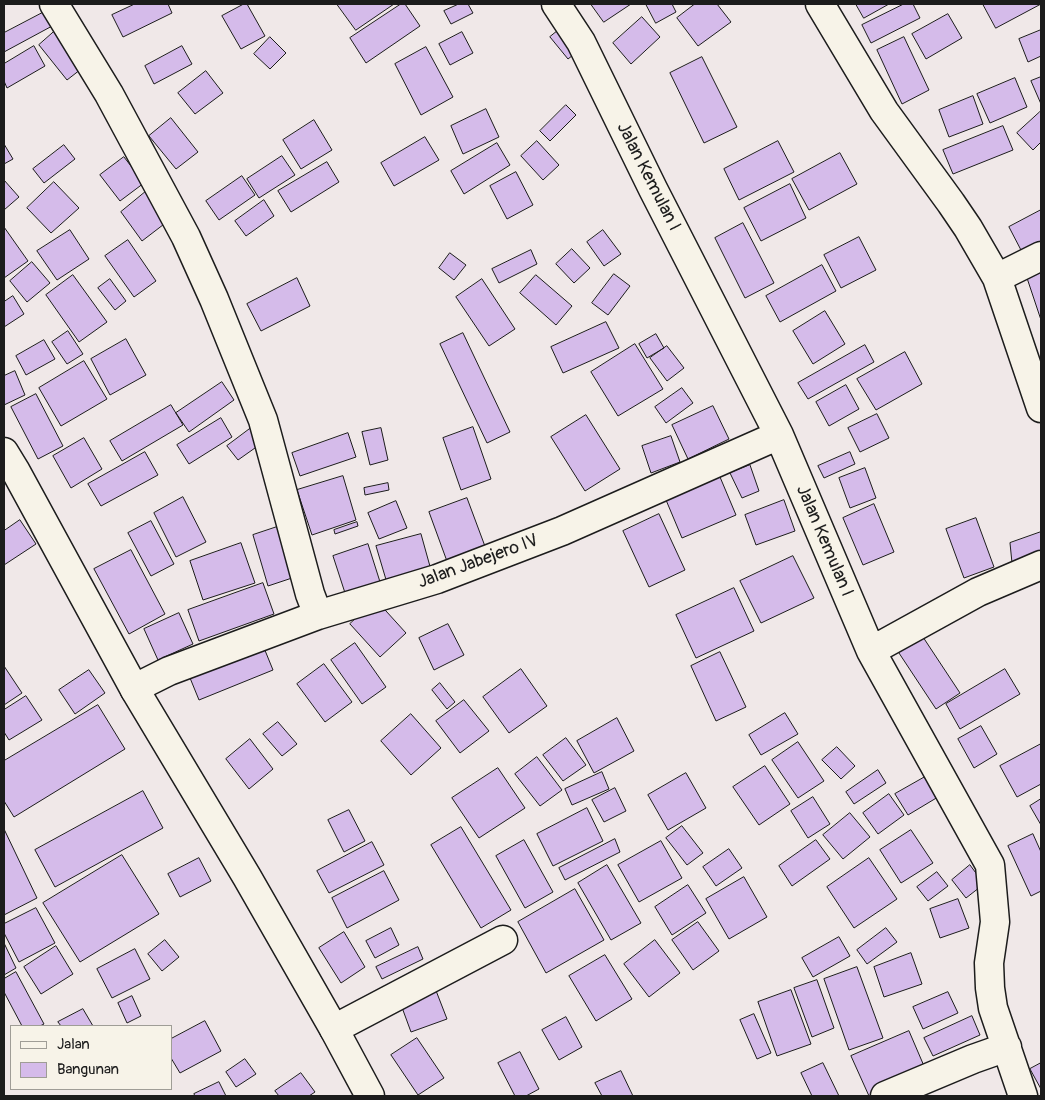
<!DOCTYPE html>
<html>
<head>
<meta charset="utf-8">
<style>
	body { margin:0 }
	#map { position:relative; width:1045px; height:1100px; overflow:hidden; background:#f0e8e8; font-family:Pangolin,sans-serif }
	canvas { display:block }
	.frame { position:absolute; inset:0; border:5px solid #1c1c1c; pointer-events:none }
	.legend { position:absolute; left:10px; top:1025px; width:162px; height:65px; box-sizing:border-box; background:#f7f3e8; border:1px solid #9f9d96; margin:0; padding:6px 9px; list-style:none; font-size:15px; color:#1c1c1c }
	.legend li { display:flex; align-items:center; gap:10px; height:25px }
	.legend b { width:25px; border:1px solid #9f9d96 }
</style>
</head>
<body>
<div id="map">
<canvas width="1045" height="1100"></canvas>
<div class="frame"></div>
<ul class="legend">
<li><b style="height:6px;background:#f7f3e8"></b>Jalan</li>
<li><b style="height:14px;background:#d5bbea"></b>Bangunan</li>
</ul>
</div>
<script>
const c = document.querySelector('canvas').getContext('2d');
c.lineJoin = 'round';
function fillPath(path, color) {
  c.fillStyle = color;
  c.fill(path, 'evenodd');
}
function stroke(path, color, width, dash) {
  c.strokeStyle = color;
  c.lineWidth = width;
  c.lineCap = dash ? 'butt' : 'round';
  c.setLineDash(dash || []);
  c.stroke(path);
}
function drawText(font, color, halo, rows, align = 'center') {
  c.font = font + ' Pangolin,sans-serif';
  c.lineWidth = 4;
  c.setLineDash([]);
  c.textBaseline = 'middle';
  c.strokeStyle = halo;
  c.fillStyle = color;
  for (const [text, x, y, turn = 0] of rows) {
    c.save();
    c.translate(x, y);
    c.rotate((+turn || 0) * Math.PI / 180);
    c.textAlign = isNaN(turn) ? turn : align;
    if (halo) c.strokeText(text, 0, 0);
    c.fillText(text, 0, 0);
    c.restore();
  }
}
const building = new Path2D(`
	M135 4H168L172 13 123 37 112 15Z
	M244 4H247L265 36 241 49 222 16Z
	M337 4H394L356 30Z
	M401 4H405L420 26 366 63 350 38Z
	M459 4H468L473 13 451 24 444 11Z
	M591 4H631L604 22Z
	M646 4H672L676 12 656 23Z
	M695 4H717L731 22 698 46 677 18Z
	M856 4H889L864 18Z
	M904 4H913L920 18 871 43 862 25Z
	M983 4H1041L996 28Z
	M48 10 54 25 4 52V33Z
	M948 14 962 38 926 59 912 34Z
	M642 17 660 37 631 64 613 43Z
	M565 25 583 47 568 59 550 37Z
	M56 30 85 66 67 80 39 45Z
	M1041 30V56L1028 62 1019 39Z
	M462 32 473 53 450 65 439 44Z
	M270 37 286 53 270 69 254 54Z
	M904 37 929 90 902 104 877 50Z
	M34 46 45 66 7 88 4 81V64Z
	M182 46 192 64 154 84 145 66Z
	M426 47 453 97 421 115 395 64Z
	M702 57 737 127 704 143 670 73Z
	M206 71 223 93 195 114 178 93Z
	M1041 77V104L1031 81Z
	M1015 78 1027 107 990 123 977 94Z
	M973 96 983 124 949 137 939 110Z
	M566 105 576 115 550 141 540 131Z
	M486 109 499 137 463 154 451 126Z
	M1040 112 1041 113V142L1033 150 1017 133Z
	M171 118 198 152 176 169 149 136Z
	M314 120 332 150 301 169 283 140Z
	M1003 126 1013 150 953 174 943 150Z
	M425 137 439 160 394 186 381 163Z
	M537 141 559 165 543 180 521 156Z
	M778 141 794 172 739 200 724 169Z
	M497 143 510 165 464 194 451 171Z
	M4 144 13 159 4 164Z
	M64 145 75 159 44 183 33 169Z
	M840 153 857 184 809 210 792 179Z
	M282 156 295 175 259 198 247 179Z
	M124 157 144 183 120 201 100 175Z
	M327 162 339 182 291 212 278 191Z
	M516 172 533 205 507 219 490 186Z
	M242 176 255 195 219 220 206 201Z
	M4 180 19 197 4 210Z
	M54 182 79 208 51 233 27 208Z
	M790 184 806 218 761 241 744 208Z
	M149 189 172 218 142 241 121 212Z
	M264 200 274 216 246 236 235 221Z
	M1041 210V242L1022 252 1009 227Z
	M743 223 774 283 745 298 715 238Z
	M4 227 28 261 4 278Z
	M70 230 89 259 57 280 37 251Z
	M603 230 621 254 604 266 587 242Z
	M859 237 876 270 841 288 824 255Z
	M128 240 156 281 134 297 105 256Z
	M572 249 590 268 574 283 556 264Z
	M531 250 537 264 499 283 492 269Z
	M450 253 466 265 454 280 439 268Z
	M32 262 50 283 27 302 10 281Z
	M822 265 836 291 780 322 766 296Z
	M1041 269V320L1026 275Z
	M614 274 630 286 608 315 592 303Z
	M73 275 107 322 79 342 46 295Z
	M536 275 572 306 556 325 520 293Z
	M297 278 310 306 261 331 247 304Z
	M110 279 126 301 115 310 98 288Z
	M482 279 515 329 489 346 456 297Z
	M13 296 24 314 4 327V302Z
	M825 311 845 344 813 364 793 331Z
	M606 322 619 348 563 373 551 347Z
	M68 331 83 354 67 364 52 342Z
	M463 333 510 432 487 443 440 344Z
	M656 334 664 348 647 358 639 344Z
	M126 339 146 375 110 395 91 359Z
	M44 340 55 359 26 375 16 356Z
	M635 344 663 389 618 416 591 372Z
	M865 345 874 362 808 399 798 383Z
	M667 346 684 368 667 381 650 358Z
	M905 352 922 384 876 410 857 379Z
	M84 361 107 399 61 426 39 388Z
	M15 371 25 395 4 405V376Z
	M222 382 234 400 189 432 176 413Z
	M846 385 859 409 829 426 816 402Z
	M682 388 693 403 666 423 655 407Z
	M36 394 63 446 38 459 11 407Z
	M171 405 183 425 122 461 110 441Z
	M713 406 729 439 688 459 672 425Z
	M877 414 889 438 860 452 848 428Z
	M586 415 620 469 585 491 551 437Z
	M221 418 232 437 189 464 177 445Z
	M473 427 491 479 461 490 443 438Z
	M251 428 262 443 238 460 227 446Z
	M381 428 388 460 370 465 362 432Z
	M348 433 356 457 300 476 292 453Z
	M671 436 680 462 651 473 642 446Z
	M84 438 102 469 71 488 53 456Z
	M145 452 158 475 101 506 88 484Z
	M850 452 855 464 824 478 818 466Z
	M750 465 759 491 742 498 730 473Z
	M865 468 876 498 850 508 839 478Z
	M343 476 356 520 312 535 297 490Z
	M720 477 736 515 682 538 666 500Z
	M388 483 389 490 365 495 364 488Z
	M183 497 206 542 176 557 154 513Z
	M467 498 486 549 448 564 429 512Z
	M784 500 795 531 756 545 745 515Z
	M396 501 407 528 379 539 368 513Z
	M874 504 894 552 863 565 843 518Z
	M659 514 685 570 649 587 623 531Z
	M976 518 994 567 964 578 946 529Z
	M20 520 36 544 4 565V531Z
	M151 521 174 564 151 576 128 533Z
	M357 522 358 526 335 534 334 530Z
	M277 527 292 578 268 586 253 535Z
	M1041 532V561L1012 563 1010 543Z
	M421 534 431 570 387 583 376 546Z
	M241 543 255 583 203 600 190 561Z
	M368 544 381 585 346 596 333 556Z
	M131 550 165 614 129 634 94 569Z
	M793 556 814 598 761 623 740 581Z
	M263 583 274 614 199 641 188 610Z
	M734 588 754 631 696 658 676 615Z
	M376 600 406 633 380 657 350 624Z
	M179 613 193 644 158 660 144 629Z
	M448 624 464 655 434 670 419 638Z
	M921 634 960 693 936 709 897 650Z
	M262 643 273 670 199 700 188 673Z
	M355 643 386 687 362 704 331 660Z
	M720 652 746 707 716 721 691 666Z
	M324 664 352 702 325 722 297 684Z
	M4 666 22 693 4 705Z
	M521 669 547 706 509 733 483 697Z
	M1005 669 1020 694 960 729 946 704Z
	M89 670 105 693 75 714 59 690Z
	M440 683 455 702 447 709 432 690Z
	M26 696 42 720 9 740 4 732V710Z
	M464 700 489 731 460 753 436 721Z
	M98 705 125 749 14 817 4 801V761Z
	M785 713 798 734 761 755 749 735Z
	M411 714 441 748 411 775 381 741Z
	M617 718 634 751 594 773 577 741Z
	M278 722 297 744 282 756 263 734Z
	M981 726 997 754 974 768 958 739Z
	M566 738 586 765 563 781 543 755Z
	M250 739 273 769 249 789 226 759Z
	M798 742 824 781 798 798 772 760Z
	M1041 744V784L1017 797 1000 766Z
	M837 747 855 766 841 779 822 760Z
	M537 757 562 790 540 806 515 774Z
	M765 766 790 804 759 825 733 787Z
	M498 768 525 808 479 838 452 798Z
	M878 770 886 783 854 804 846 792Z
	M602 772 609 789 572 805 565 789Z
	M686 773 706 808 668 830 648 795Z
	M925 777 938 797 908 815 895 794Z
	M615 788 626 811 604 822 592 800Z
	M143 791 163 828 55 887 35 850Z
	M889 794 904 815 878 834 863 813Z
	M813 797 830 824 808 838 791 811Z
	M1041 799V825L1030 806Z
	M587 808 603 841 553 866 537 834Z
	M349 810 365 841 344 852 328 820Z
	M850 813 870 837 843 859 823 835Z
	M682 826 703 853 687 865 666 838Z
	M461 827 511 910 481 928 431 845Z
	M4 829 37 898 4 915Z
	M911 830 933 863 901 883 880 850Z
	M1033 834 1041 852V891L1031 896 1008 846Z
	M615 839 620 852 565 880 559 868Z
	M524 840 553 892 525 908 496 856Z
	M816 840 830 859 792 886 779 866Z
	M661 841 682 878 639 902 618 865Z
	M372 842 384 865 329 893 317 871Z
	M729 849 742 868 716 886 703 867Z
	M122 855 159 914 80 962 43 903Z
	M199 858 211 881 180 897 168 874Z
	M869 858 897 899 854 928 827 887Z
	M607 865 641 923 611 940 578 883Z
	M970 865 984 884 966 898 952 880Z
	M384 871 399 900 347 928 332 898Z
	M937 872 948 886 928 901 917 887Z
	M744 877 767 917 729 939 706 899Z
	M688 885 706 913 672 935 655 907Z
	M575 889 604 940 546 973 518 922Z
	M958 899 969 928 940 938 930 909Z
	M36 908 55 943 19 962 4 933V924Z
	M698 922 719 951 693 970 672 940Z
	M391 928 399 945 375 958 366 941Z
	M886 928 897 942 867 964 857 950Z
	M344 932 365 967 341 983 319 948Z
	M839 937 850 956 813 977 802 958Z
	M165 940 179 957 162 971 148 954Z
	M655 940 680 973 649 997 624 964Z
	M4 943 16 968 4 975Z
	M56 946 73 974 41 994 24 967Z
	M418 947 423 959 382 979 376 967Z
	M135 949 150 979 112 998 97 969Z
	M911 953 922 984 884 997 874 967Z
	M605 955 632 999 596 1021 569 976Z
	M857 967 883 1038 849 1050 824 979Z
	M16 972 44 1024 40 1026H22L4 992V979Z
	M817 980 834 1028 812 1037 794 988Z
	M435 988 447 1019 411 1032 400 1002Z
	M791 990 811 1044 777 1056 758 1002Z
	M948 992 958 1013 923 1029 913 1007Z
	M132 996 141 1016 127 1023 118 1003Z
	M83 1009 93 1026H61L58 1022Z
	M754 1014 771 1053 757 1059 740 1020Z
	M972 1016 980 1035 933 1056 924 1038Z
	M566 1017 582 1047 559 1060 542 1030Z
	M205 1021 221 1051 180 1073 171 1058V1039Z
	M909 1031 927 1073 875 1096H869L851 1056Z
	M417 1038 444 1078 418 1095 391 1055Z
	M520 1052 539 1089 526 1096H515L498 1063Z
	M245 1059 256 1074 236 1087 226 1072Z
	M823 1063 839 1096H812L801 1073Z
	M1041 1063V1089L1030 1069Z
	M621 1071 633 1096H602L595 1083Z
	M301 1073 315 1092 309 1096H279L275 1091Z
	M219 1082 226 1096H195L194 1094Z`);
fillPath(building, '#d5bbea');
stroke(building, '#1c1c1c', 1);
const minor = new Path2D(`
	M54 4 109 94 186 237 214 299 263 420 310 594 318 615
	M556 4 581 42 653 189 779 435 871 651 990 865 995 922 989 963 990 988 993 1008 1023 1096
	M820 4 884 111 951 203 968 228 997 278 1041 408
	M997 278 1041 256
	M871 651 978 592 1041 565
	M135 690 147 682 169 671 318 615 437 579 562 531 779 435
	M334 1029 503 940
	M885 1096 973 1059 1007 1047`);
const tertiary = new Path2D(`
	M4 452 15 470 135 690 247 877 334 1029 370 1096`);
stroke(minor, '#1c1c1c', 31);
stroke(tertiary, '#1c1c1c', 31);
stroke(minor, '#f7f3e8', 28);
stroke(tertiary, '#f7f3e8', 28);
drawText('18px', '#1c1c1c', '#f7f3e8', [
	["Jalan Kemulan I",648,177,63],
	["Jalan Kemulan I",824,541,67],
	["Jalan Jabejero IV",478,562,-20]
]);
</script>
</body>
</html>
